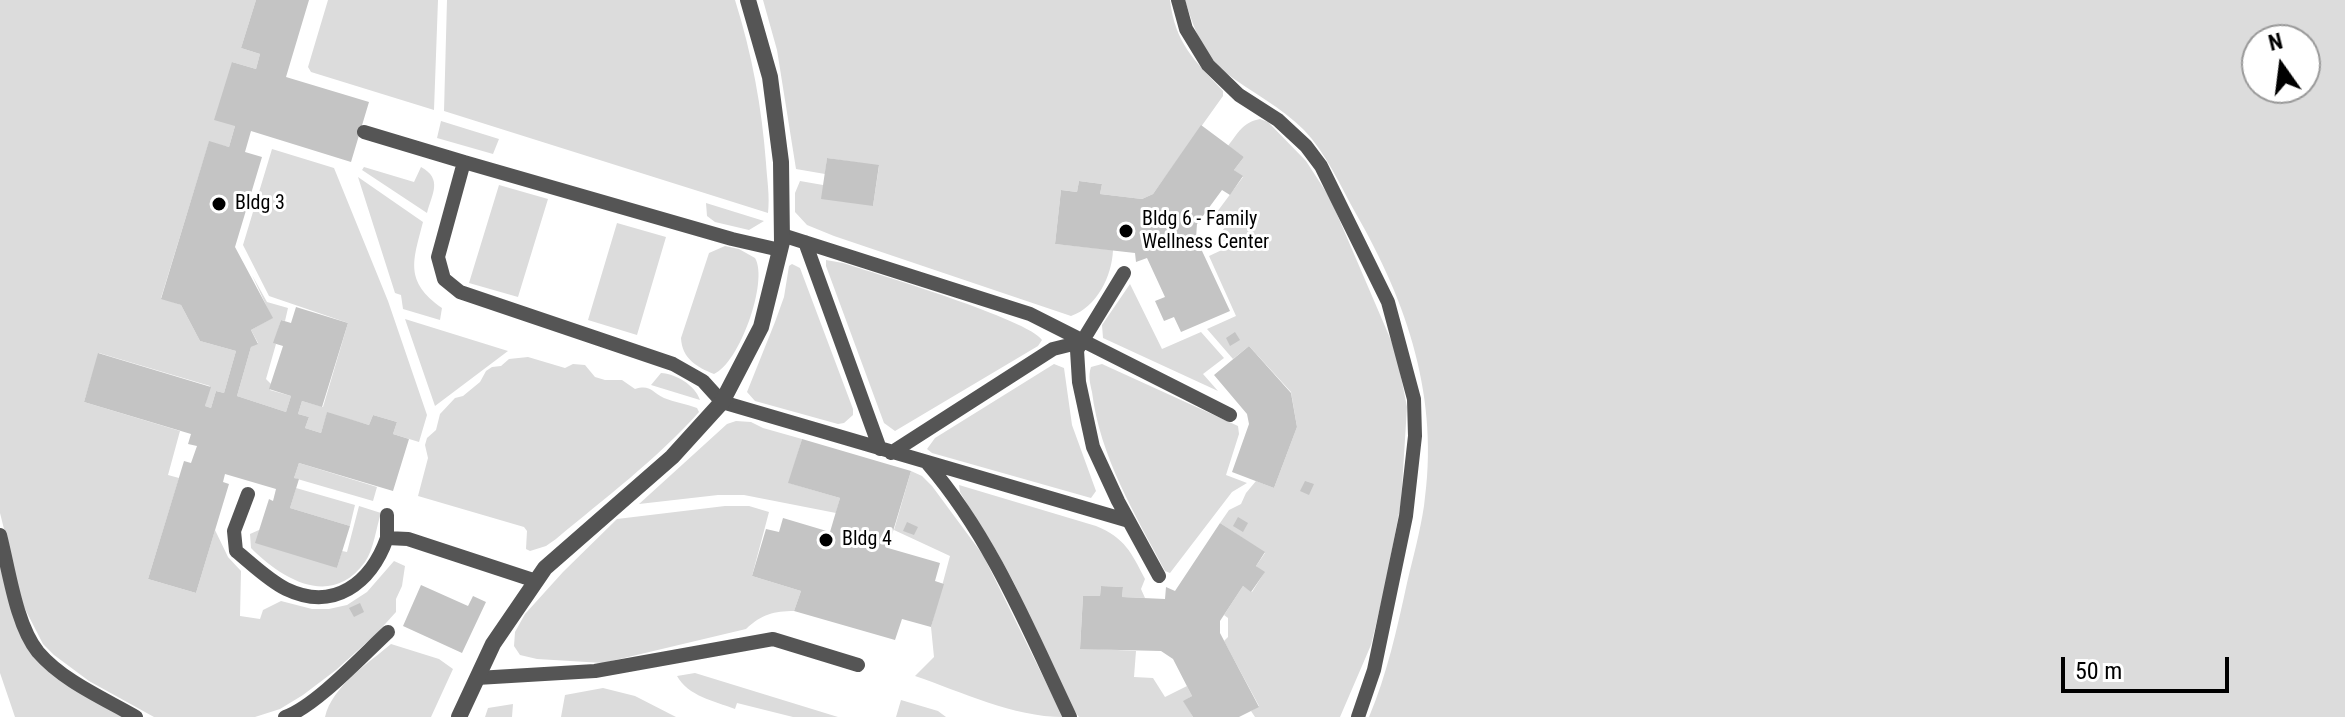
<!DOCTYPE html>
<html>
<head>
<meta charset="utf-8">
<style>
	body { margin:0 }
	#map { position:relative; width:2345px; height:717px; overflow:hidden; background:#fff; font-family:"Roboto Condensed",sans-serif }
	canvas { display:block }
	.north { position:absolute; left:2241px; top:24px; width:80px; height:80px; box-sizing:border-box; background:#fff; border:2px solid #999; border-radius:50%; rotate:346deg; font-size:22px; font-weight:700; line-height:32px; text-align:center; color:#000 }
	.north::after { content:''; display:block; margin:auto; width:28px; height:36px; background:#000; clip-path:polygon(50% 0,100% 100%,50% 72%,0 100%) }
	.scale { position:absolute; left:2061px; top:657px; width:168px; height:36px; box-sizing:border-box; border:4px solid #000; border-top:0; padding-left:10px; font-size:24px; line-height:28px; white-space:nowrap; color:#000; -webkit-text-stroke:6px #fff; paint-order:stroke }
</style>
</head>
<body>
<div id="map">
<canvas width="2345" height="717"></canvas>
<div class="north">N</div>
<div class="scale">50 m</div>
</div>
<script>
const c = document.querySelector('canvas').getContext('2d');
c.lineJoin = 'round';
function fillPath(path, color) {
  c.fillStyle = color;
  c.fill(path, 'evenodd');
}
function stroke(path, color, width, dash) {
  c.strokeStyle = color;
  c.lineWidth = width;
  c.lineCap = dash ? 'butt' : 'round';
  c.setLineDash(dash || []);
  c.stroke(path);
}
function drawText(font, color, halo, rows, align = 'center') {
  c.font = font + ' "Roboto Condensed",sans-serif';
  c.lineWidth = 6;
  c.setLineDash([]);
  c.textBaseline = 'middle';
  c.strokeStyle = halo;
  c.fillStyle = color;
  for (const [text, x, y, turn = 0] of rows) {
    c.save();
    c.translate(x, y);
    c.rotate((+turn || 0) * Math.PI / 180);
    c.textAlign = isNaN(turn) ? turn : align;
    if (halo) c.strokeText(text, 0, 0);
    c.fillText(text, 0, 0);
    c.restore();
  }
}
fillPath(new Path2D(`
	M0 0H256L241 48 260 54 256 69 232 62 235 126 229 147 209 142 161 298 181 305 200 341 236 351 224 393 216 391 211 408 205 406 210 386 99 353 84 402 180 431 168 475 179 478 148 579 196 593 215 530 228 557 241 571 240 616 260 619 263 610 281 601 312 609H329L347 605 367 592 394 561 405 566 402 586 396 599V612L376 634 336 670 303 695 280 709 255 717H154L89 681 54 655 43 644 23 605 0 513Z
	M328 0H438L434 110 311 72 308 67Z
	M447 0H735C752 54 762 108 766 163 767 180 770 196 768 213L444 111Z
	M763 0H1170C1175 43 1194 60 1223 91V96L1153 194 1142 199 1100 194 1102 184 1079 181 1077 192 1061 190 1055 244 1113 250C1112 276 1097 307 1071 316L834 236 807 225 795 212V193L800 181 823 185 873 206 879 166 827 158 825 174 796 169 777 50Z
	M1185 0H2345V717H1369C1387 674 1397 629 1407 583 1413 558 1420 532 1424 506 1440 399 1408 304 1355 212 1340 185 1326 153 1304 130 1281 107 1251 92 1226 73 1203 55 1193 26 1185 0ZM2257 40H2305V88H2257Z
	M1260 119 1268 122 1306 161 1330 198 1396 352 1407 407 1401 503 1384 591 1371 645 1340 717H1255L1251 711 1259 706 1224 641 1228 637V618L1224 615 1243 586 1252 592 1264 573 1256 566 1265 553 1220 523 1229 510 1241 504 1246 493 1256 481 1274 488 1297 427 1291 392 1249 346 1233 359 1207 329 1236 316 1209 256 1224 249 1218 236 1231 220 1217 212 1243 177 1234 170 1244 157 1228 146C1238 133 1243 122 1260 119Z
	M441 121 499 139 493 154 437 138Z
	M272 149 334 168 388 301 427 415 419 442 393 434 397 422 373 415 369 425 327 413 321 433 305 428 309 417 298 414 302 401 323 407 348 323 269 296 243 245Z
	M364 167 414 182 421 167C443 179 432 194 427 213L362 170Z
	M358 177 423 222C413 261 404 281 442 308L440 320 403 309 401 295 395 293Z
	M499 185 548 199 518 297 469 283Z
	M706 203 764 221 749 230 715 222 707 216Z
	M617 223 666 237 637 335 588 320Z
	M725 246 739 249 755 258C769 281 739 364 714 374 697 367 682 359 681 338L709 253Z
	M826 260 843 263C874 273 1030 320 1042 340L1038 346 895 431 884 423 826 266Z
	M792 264 800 268 853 409V415L844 423 838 424 755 401 747 392 775 322 784 297 789 266Z
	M252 275 267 302 288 308 285 321 281 320 274 343 276 344 266 379 271 384 270 390 291 396 286 412 237 396 251 347 258 343 251 330 272 318Z
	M1130 284 1162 349 1201 332 1224 358 1203 374 1218 391 1103 338 1102 325Z
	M405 319 508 351 435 406Z
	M528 357 565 368 573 364 585 365 595 377 605 380H622L635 389C650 384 652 392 664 398 674 402 686 404 697 408L699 412C656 460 605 498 556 539L546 546 530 551 526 549 527 531 524 527 418 496 428 458 425 445 427 438 436 430 440 414 455 398 463 396 480 382 486 371 492 367 501 366 509 359Z
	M1054 364 1064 368 1072 425 1096 491 1091 498 932 453 927 449 935 438Z
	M1102 364 1238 426 1239 434 1226 475 1247 483 1232 492 1170 573 1165 571C1135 514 1100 457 1092 392 1090 383 1088 376 1091 367Z
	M661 373C676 374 695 385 700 400L651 385Z
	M736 421 751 422 763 428 802 439 789 483 840 498 836 513 744 495H718L639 504 727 424Z
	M299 463 377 487 373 501 294 478Z
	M911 471 922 476 932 486 983 555 1063 717C1013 717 962 692 915 676L934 657 931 627 950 556 894 530Z
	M959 485 1096 526C1125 538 1131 552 1145 579L1141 589 1145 598 1122 597 1123 587 1101 586 1100 596H1083L1080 648 1136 651 1134 677 1153 678 1165 697 1187 686 1192 696 1184 701 1193 717H1079C1050 680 1034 625 1014 583 998 551 978 523 960 492Z
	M296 488 355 505 350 526 290 508Z
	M359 506 381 513C376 528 374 549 365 562 331 609 282 579 251 548L250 534 259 530 337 568 342 551 347 552Z
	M725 506H749L769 512 752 576 801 591 794 611C774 611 762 614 746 629L603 663 537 659 520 655 514 646 515 632 525 614 563 572 617 519Z
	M0 560 29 648 124 717H15L0 673Z
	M391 644 439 659 453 669 431 717H325C332 686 369 663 391 644Z
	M695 673 838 717H793L737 703 735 709C714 701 688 696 677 676Z
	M603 688 635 696 676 717H561L565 695Z
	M901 700 938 711 946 717H896Z
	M513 704 512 717H485L488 708Z`), '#dcdcdc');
fillPath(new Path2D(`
	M256 0H309L286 77 369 102 351 162 251 131 245 152 262 157 235 247 273 318 251 330 258 344 251 347 237 396 286 412 291 396 269 389 283 346 273 343 281 320 291 323 296 307 348 323 322 407 302 401 298 414 309 417 305 428 321 433 327 412 369 425 373 415 397 422 393 434 409 439 393 491 299 463 294 478 299 479 290 508 350 526 337 568 255 543 269 499 273 501 276 489 225 474 223 482 229 484 196 593 148 579 184 461 191 463 197 446 188 444 191 434 84 402 98 353 211 387 205 406 211 408 216 391 224 393 236 351 200 341 181 305 161 299 209 141 229 147 235 126 214 120 232 62 256 69 260 54 241 48Z
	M1201 125 1244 157 1234 170 1243 176 1230 195 1222 190 1197 224 1196 238 1230 311 1181 332 1174 317 1164 321 1155 301 1165 297 1147 258 1136 262 1135 253 1055 244 1061 190 1077 192 1079 181 1102 184 1100 194 1142 199 1153 194Z
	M827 158 879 165 873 206 821 199Z
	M1235 332 1240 340 1230 346 1226 338Z
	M1249 346 1291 393 1297 427 1274 488 1232 472 1249 424 1247 414 1214 375Z
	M802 439 911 471 888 548 940 563 935 581 944 584 931 627 902 619 895 640 794 611 801 591 752 576 766 529 779 532 783 518 830 532 840 498 788 483Z
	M1305 481 1314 484 1309 495 1300 491Z
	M1238 517 1248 523 1243 532 1233 526Z
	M907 522 918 527 914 535 903 531Z
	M1220 523 1265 552 1256 566 1265 572 1251 592 1243 586 1220 621V633L1259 707 1239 717H1193L1183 701 1192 696 1173 659 1161 651 1080 649 1083 596H1100L1101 586 1123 587 1122 597 1165 599 1166 587 1175 591Z
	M421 585 468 606 473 596 486 602 462 653 403 626Z
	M360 603 364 612 354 617 349 608Z`), '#c4c4c4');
stroke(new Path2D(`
	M1178 0 1186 29 1208 65 1239 95 1278 120 1306 146 1321 166 1388 302 1414 399 1415 436 1406 516 1374 670 1358 717
	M364 132 464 162
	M782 235 1030 314 1230 415
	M805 242 880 449
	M780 250 732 239 464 162 438 257 444 279 460 292 673 364 703 381 722 402 1129 521
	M1124 273 1077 350 1079 382 1093 447 1118 501 1159 576
	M891 453 1053 349 1081 342
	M928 464C991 537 1029 631 1070 717
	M248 494 234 531 236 551C252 564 268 580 286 589 334 612 371 583 387 538L408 539 536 581
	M387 515V538
	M0 535C9 570 16 625 38 652 63 681 103 698 136 717
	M477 678 595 671 773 639 858 665
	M285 717C316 706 362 656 388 632`), '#555', 14);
stroke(new Path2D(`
	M459 717 493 644 545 568 672 457 722 402 761 327 782 242 781 162 770 77 748 0`), '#555', 16);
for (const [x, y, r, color] of [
	[219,204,8,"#000"],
	[1126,231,8,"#000"],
	[826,540,8,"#000"]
]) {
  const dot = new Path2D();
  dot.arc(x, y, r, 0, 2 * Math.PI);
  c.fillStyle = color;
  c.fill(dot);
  stroke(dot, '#fff', 3);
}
drawText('20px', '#000', '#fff', [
	["Bldg 3",235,204],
	["Bldg 6 - Family",1142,220],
	["Wellness Center",1142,243],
	["Bldg 4",842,540]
], 'left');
</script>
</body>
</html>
